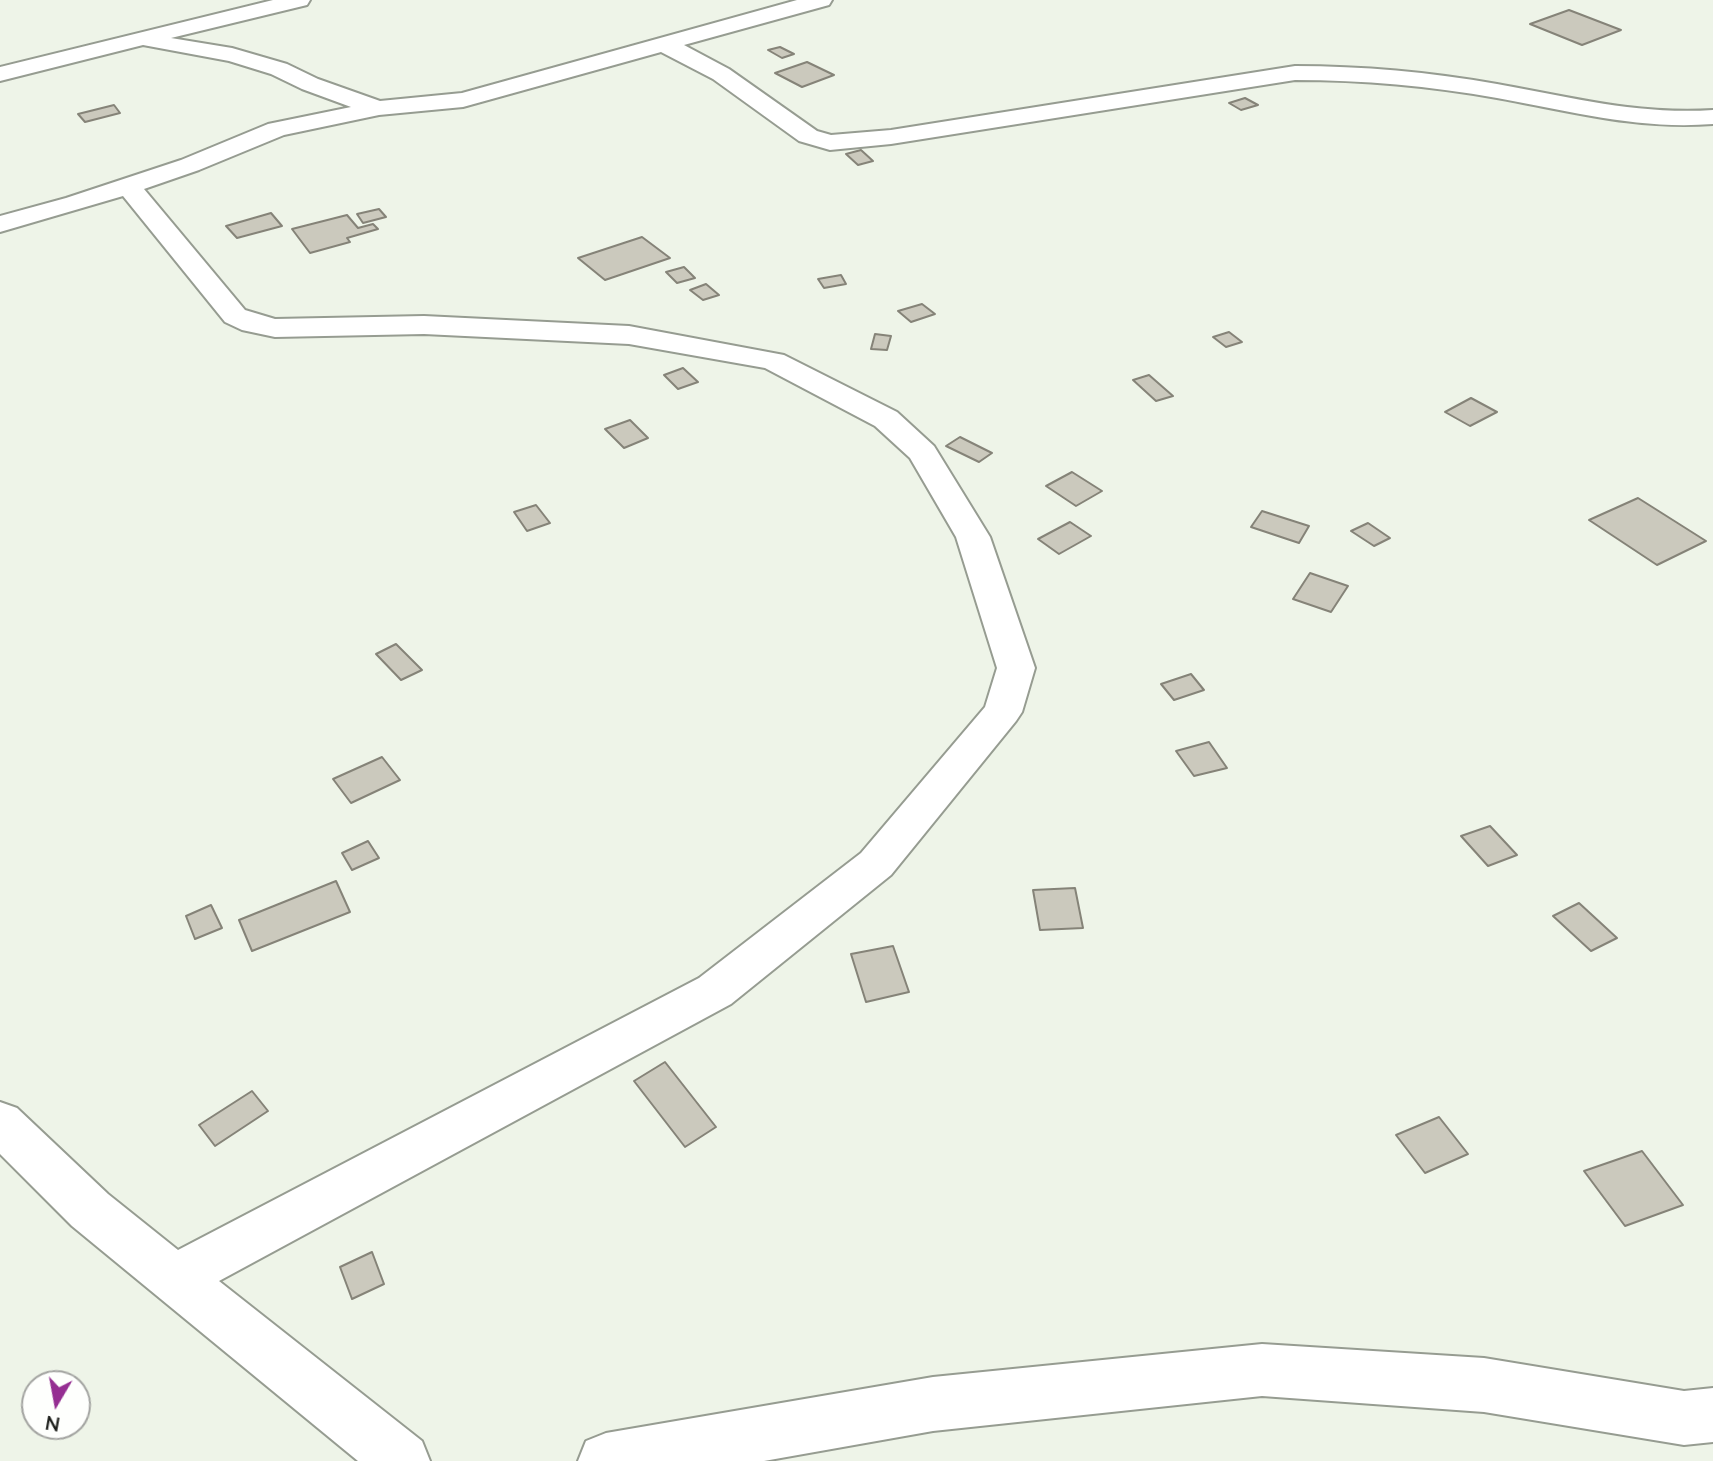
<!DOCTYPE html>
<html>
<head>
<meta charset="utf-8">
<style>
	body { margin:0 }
	#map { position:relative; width:1713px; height:1461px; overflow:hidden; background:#eef4e8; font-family:Lato,sans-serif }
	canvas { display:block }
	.north { position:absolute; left:21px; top:1370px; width:70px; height:70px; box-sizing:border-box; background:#fefffd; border:2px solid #a3a4a1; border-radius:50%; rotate:190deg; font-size:19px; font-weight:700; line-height:28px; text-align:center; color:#1a1c18 }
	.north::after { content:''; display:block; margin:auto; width:24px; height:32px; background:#952e92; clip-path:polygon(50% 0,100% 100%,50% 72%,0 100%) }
</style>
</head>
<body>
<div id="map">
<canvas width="1713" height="1461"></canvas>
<div class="north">N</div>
</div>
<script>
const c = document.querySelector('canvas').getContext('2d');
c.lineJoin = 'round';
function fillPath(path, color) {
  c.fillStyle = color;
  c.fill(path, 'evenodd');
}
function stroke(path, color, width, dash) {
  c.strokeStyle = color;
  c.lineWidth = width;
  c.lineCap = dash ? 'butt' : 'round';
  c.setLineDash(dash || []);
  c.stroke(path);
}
const building = new Path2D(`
	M1569 10 1621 30 1582 45 1530 24Z
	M780 47 794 54 782 58 768 50Z
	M807 62 834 75 802 87 775 73Z
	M1245 98 1258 105 1241 110 1229 103Z
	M114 105 120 113 85 122 78 114Z
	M861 150 873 161 858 165 846 154Z
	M379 209 386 217 363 223 357 214Z
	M271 213 282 226 237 238 226 226Z
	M347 215 358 228 373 224 378 229 347 238 350 242 310 253 292 229Z
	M642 237 670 258 605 280 578 258Z
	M684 267 695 278 677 283 666 272Z
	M841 275 846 284 824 288 818 279Z
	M706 284 719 295 703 300 690 290Z
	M922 304 935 314 911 322 898 311Z
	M1229 332 1242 342 1226 347 1213 337Z
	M875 334 891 336 887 350 871 349Z
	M683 368 698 382 678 389 664 375Z
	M1149 375 1173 396 1156 401 1133 380Z
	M1471 398 1497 412 1470 426 1445 412Z
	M630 420 648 438 624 448 605 429Z
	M960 437 992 453 979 462 946 446Z
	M1072 472 1102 491 1076 506 1046 486Z
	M1638 498 1706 541 1657 565 1589 520Z
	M536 505 550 523 527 531 514 512Z
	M1262 511 1309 526 1299 543 1251 527Z
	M1070 522 1091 536 1059 554 1038 539Z
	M1368 523 1390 538 1374 546 1351 531Z
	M1310 573 1348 586 1331 612 1293 599Z
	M396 644 422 670 401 680 376 654Z
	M1191 674 1204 690 1174 700 1161 684Z
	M1209 742 1227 768 1194 776 1176 751Z
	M382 757 400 780 351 803 333 779Z
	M1490 826 1517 855 1488 866 1461 836Z
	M368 841 379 858 352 870 342 853Z
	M336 881 350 912 252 951 239 920Z
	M1075 888 1083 928 1040 930 1033 890Z
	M1579 903 1617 938 1591 951 1553 916Z
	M211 905 222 928 195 939 186 916Z
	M893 946 909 992 866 1002 851 954Z
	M665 1062 716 1127 685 1147 634 1081Z
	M252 1091 268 1111 215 1146 199 1125Z
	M1439 1117 1468 1154 1425 1173 1396 1135Z
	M1642 1151 1683 1205 1625 1226 1584 1171Z
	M372 1252 384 1284 352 1299 340 1267Z`);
fillPath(building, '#cbc9bd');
stroke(building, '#858378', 2);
const minor = new Path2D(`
	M273 0H310L307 5 171 38 232 48 287 64 318 79 380 101 462 93 797 0H832L829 5 684 45 729 69 817 131 831 135 891 130 1295 66C1363 66 1430 72 1497 84 1570 97 1638 115 1713 110V124C1638 130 1570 111 1497 98 1430 86 1363 80 1295 80L891 144 830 150 799 141 713 79 661 52 463 107 379 115 284 135 199 170 144 189 245 310 275 319 424 316 629 326 784 355 897 412 934 446 990 537 1035 668 1022 712 1016 721 891 875 731 1004 219 1281 422 1441 430 1461H358L72 1226 0 1154V1102L17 1108 108 1194 178 1250 699 978 861 853 985 707 997 668 956 537 910 458 875 426 765 368 629 344 424 334 275 337 242 330 225 322 123 196 0 232V216L66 198 181 160 268 124 351 107 302 89 271 74 229 61 143 45 0 81V67Z
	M1262 1344 1484 1358 1684 1391 1713 1388V1442L1684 1445 1484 1412 1262 1396 933 1431 764 1461H578L586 1441 606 1433 933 1377Z`);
stroke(minor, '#969c91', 4);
fillPath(minor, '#fff');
</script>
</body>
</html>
